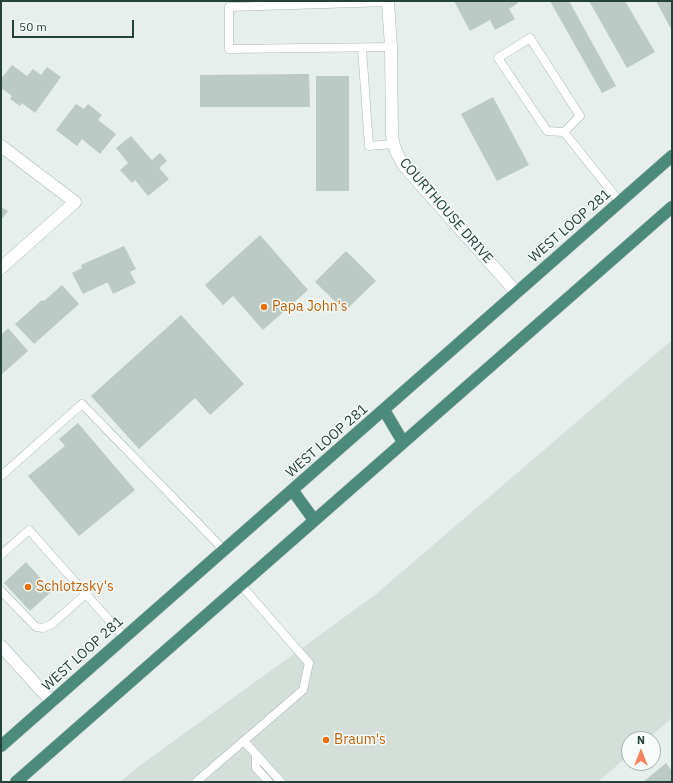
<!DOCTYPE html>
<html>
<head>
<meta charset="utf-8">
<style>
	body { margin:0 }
	#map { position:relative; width:673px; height:783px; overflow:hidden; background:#e6efeb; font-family:"IBM Plex Sans",sans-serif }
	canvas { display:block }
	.frame { position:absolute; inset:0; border:2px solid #24423a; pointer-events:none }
	.north { position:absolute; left:621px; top:731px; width:40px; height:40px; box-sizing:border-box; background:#f7fbf9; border:1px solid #a3b1ad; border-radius:50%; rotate:0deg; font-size:11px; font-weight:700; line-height:16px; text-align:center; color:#24423a }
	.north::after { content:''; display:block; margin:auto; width:14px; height:18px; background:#f4845f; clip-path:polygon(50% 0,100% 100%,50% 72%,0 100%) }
	.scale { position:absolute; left:12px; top:20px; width:122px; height:18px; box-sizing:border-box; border:2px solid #24423a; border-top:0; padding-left:5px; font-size:12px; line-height:14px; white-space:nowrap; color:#24423a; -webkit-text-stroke:3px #f7fbf9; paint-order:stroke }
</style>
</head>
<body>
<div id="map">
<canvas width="673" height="783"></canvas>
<div class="frame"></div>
<div class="north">N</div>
<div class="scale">50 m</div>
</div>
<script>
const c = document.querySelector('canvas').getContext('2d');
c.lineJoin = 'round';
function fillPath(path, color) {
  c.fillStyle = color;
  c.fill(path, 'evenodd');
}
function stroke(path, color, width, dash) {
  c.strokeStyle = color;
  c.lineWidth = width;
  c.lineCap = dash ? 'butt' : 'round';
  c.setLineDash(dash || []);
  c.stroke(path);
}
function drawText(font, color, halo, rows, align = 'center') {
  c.font = font + ' "IBM Plex Sans",sans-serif';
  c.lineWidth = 3;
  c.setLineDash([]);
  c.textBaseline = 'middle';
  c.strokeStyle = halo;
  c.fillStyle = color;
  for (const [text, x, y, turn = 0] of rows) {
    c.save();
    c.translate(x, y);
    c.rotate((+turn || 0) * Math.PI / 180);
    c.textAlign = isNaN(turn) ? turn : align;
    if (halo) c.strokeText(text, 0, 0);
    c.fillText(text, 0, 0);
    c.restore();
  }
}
fillPath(new Path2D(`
	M672 340V718L648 739H629V755L598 782H120L138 767 375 595Z`), '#d4dfda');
fillPath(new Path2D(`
	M454 1H516L518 3 509 9 515 19 495 30 490 20 470 31Z
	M550 1H569L616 86 602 93Z
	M589 1H625L655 52 627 68Z
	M656 1H672V28L671 29Z
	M12 65 27 76 33 69 41 75 47 67 61 77 35 113 22 103 20 106 10 99 12 96 1 88V79Z
	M309 74 310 107H200V75Z
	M316 76H349V191H316Z
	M493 97 529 165 497 181 461 114Z
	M76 104 84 109 88 104 102 115 98 120 116 134 100 154 82 139 77 146 56 130Z
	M131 136 150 158 152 160 160 153 167 161 159 168 169 179 148 196 135 180 132 183 120 170 128 163 116 148Z
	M1 207 8 211 1 220Z
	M260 235 308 290 263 330 233 296 223 305 205 285Z
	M124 246 136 269 130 272 136 283 113 294 108 283H106L83 294 72 273 82 268 81 265Z
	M346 251 376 281 345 311 315 282Z
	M62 285 79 304 34 344 15 324 42 300 44 301Z
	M181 315 244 384 210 415 195 398 139 449 91 396Z
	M8 328 28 351 1 375V335Z
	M78 423 135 490 79 536 28 476 65 446 59 439Z
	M26 562 52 591 30 611 4 583Z
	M666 763 672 771V782H643Z`), '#bbcac4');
const service = new Path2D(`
	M388 1V2L229 7V49L391 47
	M362 48 369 146 393 144
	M564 132 580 116 530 38 498 58 547 131 564 132 620 202
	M1 476 82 404 224 550
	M1 555 29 530 124 637
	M1 591 36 627 43 628 52 624 87 593
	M244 741 281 782
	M256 755V768L269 782
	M196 782 303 690 309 663 241 585`);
const minor = new Path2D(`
	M388 2 391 47 392 135C393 147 398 156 404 166L517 293
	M1 146 75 202 1 268
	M1 646 52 702`);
const trunk = new Path2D(`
	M384 410 403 442
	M293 491 314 520
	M1 746 672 156
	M16 782 672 207`);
stroke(service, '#a8b8b2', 9);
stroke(minor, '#a8b8b2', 13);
stroke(trunk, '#c2cac8', 13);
stroke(service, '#fff', 8);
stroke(minor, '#fff', 12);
stroke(trunk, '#4c8a7c', 12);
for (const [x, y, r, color] of [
	[264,307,4,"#e8710a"],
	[28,587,4,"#e8710a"],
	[326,740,4,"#e8710a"]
]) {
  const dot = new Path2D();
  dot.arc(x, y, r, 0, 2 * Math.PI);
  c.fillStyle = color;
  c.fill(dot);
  stroke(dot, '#f7fbf9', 1.5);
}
drawText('14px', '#24423a', '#f7fbf9', [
	["COURTHOUSE DRIVE",446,211,49],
	["WEST LOOP 281",570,226,-41],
	["WEST LOOP 281",327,441,-41],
	["WEST LOOP 281",83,654,-42]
]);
drawText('14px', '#c56008', '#f7fbf9', [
	["Papa John's",272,307],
	["Schlotzsky's",36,587],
	["Braum's",334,740]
], 'left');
</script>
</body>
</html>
